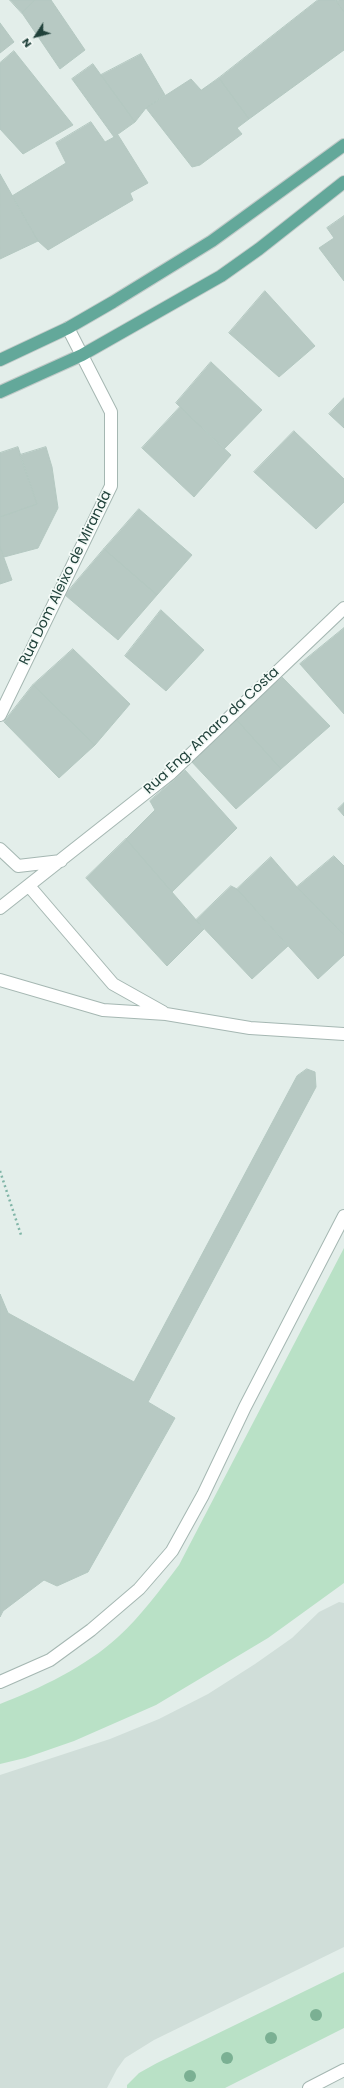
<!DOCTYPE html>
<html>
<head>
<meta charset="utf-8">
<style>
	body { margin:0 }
	#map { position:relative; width:344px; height:2088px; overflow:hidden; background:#e3eeea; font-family:Poppins,sans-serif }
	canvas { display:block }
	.north { position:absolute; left:16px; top:16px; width:40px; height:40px; -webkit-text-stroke:3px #f4faf7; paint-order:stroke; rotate:234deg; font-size:11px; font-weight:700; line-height:16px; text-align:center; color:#20413a }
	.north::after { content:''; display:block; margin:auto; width:14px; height:18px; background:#20413a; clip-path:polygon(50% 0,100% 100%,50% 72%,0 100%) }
</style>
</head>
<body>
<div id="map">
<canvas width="344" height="2088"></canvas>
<div class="north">N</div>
</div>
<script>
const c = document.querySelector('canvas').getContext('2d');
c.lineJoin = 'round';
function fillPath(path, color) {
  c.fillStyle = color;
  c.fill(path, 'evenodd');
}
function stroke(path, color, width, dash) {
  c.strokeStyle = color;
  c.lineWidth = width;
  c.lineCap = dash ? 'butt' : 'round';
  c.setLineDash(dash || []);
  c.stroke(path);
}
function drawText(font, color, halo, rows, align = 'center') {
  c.font = font + ' Poppins,sans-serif';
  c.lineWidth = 3.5;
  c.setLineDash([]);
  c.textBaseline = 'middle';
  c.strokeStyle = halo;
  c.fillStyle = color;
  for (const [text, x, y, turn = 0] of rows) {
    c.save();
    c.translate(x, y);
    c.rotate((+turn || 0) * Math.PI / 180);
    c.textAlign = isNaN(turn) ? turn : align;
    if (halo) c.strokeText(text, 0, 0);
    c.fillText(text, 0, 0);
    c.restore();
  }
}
fillPath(new Path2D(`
	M339 1602 344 1603V1947L154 2040 125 2058 117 2069 107 2088H0V1775L110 1739 159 1719 208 1694 255 1664 292 1638 319 1612Z`), '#d0ded9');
fillPath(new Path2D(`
	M344 1248V1583L268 1638 156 1705 74 1741 25 1758 0 1764V1704C39 1689 87 1666 118 1637 141 1616 160 1590 179 1565Z
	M344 1972V2028L225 2088H127V2085L139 2073 157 2063Z`), '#b9e1c6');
const building = new Path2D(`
	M10 0H35L22 13Z
	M35 0H51L85 50 60 69 22 13Z
	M318 0H335L344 12V50L249 119 219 78Z
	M339 0H344V12L336 1Z
	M0 23 14 42 0 53Z
	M14 51 73 125 23 154 0 129V63Z
	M141 54 165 95 146 108 135 122 101 75Z
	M93 64 135 122 114 137 72 79Z
	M219 78 249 119 237 128 242 134 200 165 192 167 146 108 191 79 201 90Z
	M91 122 105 142 118 135 148 183 130 193 133 200 48 250 38 241 12 196 66 163 56 143Z
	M0 174 38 241 0 259Z
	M344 216V281L319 248 334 238 327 228Z
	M265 291 315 346 279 377 229 333Z
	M211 362 262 410 224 449 176 403Z
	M344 398V428L329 414Z
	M180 407 231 455 194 497 142 448Z
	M294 431 344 479V502L316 529 254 472Z
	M18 447 37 504 0 517V453Z
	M46 447 52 467 58 508 38 548 4 557 0 547V517L37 504 20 455Z
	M139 509 192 555 157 595 104 549Z
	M0 547 12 580 0 584Z
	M104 549 157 595 118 640 65 595Z
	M161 610 204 650 166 691 125 656Z
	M344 628V714L300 664Z
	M73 649 130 704 95 745 33 685Z
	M282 677 330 726 281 769 235 718Z
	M33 685 95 745 59 778 4 722Z
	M235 718 281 769 236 809 190 760Z
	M185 770 237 828 172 892 126 839 155 810 150 801Z
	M344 803V816L338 809Z
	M126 839 204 929 167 966 86 878Z
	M334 856 344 866V935L297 887Z
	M271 857 297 887 344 935V955L318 979 237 889Z
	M231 886 237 889 288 946 252 979 196 920Z
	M307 1069 315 1072 316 1087 148 1402 175 1418 88 1572 57 1586 44 1580 3 1611 0 1617V1294L8 1313 134 1382 297 1076Z`);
fillPath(building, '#b7c9c3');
stroke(building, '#b4c8c1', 1);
const minor = new Path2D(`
	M0 715 111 486V412L68 328
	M0 849 18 866 61 861
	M29 886 113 984 163 1012
	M0 908 171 773 344 608
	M0 980 103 1010 166 1014 250 1028 344 1034
	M0 1682 50 1660 91 1630 139 1589 172 1551 203 1495 245 1407 344 1216`);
const tertiary = new Path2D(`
	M309 2088 344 2070`);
const primary = new Path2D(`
	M0 360 68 328 113 302 212 241 344 145
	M0 392 82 355 221 276 259 249 344 182`);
stroke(minor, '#a5b7b2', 14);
stroke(tertiary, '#a5b7b2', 14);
stroke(primary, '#c1cac8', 14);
stroke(new Path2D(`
	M0 1171 21 1235`), '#80b5a7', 2.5, [2, 3]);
stroke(minor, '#fff', 12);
stroke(tertiary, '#fff', 12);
stroke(primary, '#63a89a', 12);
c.fillStyle = '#7bb093';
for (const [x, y] of [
	[316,2015],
	[271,2038],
	[227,2058],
	[190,2076]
]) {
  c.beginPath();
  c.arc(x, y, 6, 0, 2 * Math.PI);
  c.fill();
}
drawText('14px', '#20413a', '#f4faf7', [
	["Rua Dom Aleixo de Miranda",66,578,-64],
	["Rua Eng. Amaro da Costa",212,731,-43]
]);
</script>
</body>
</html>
